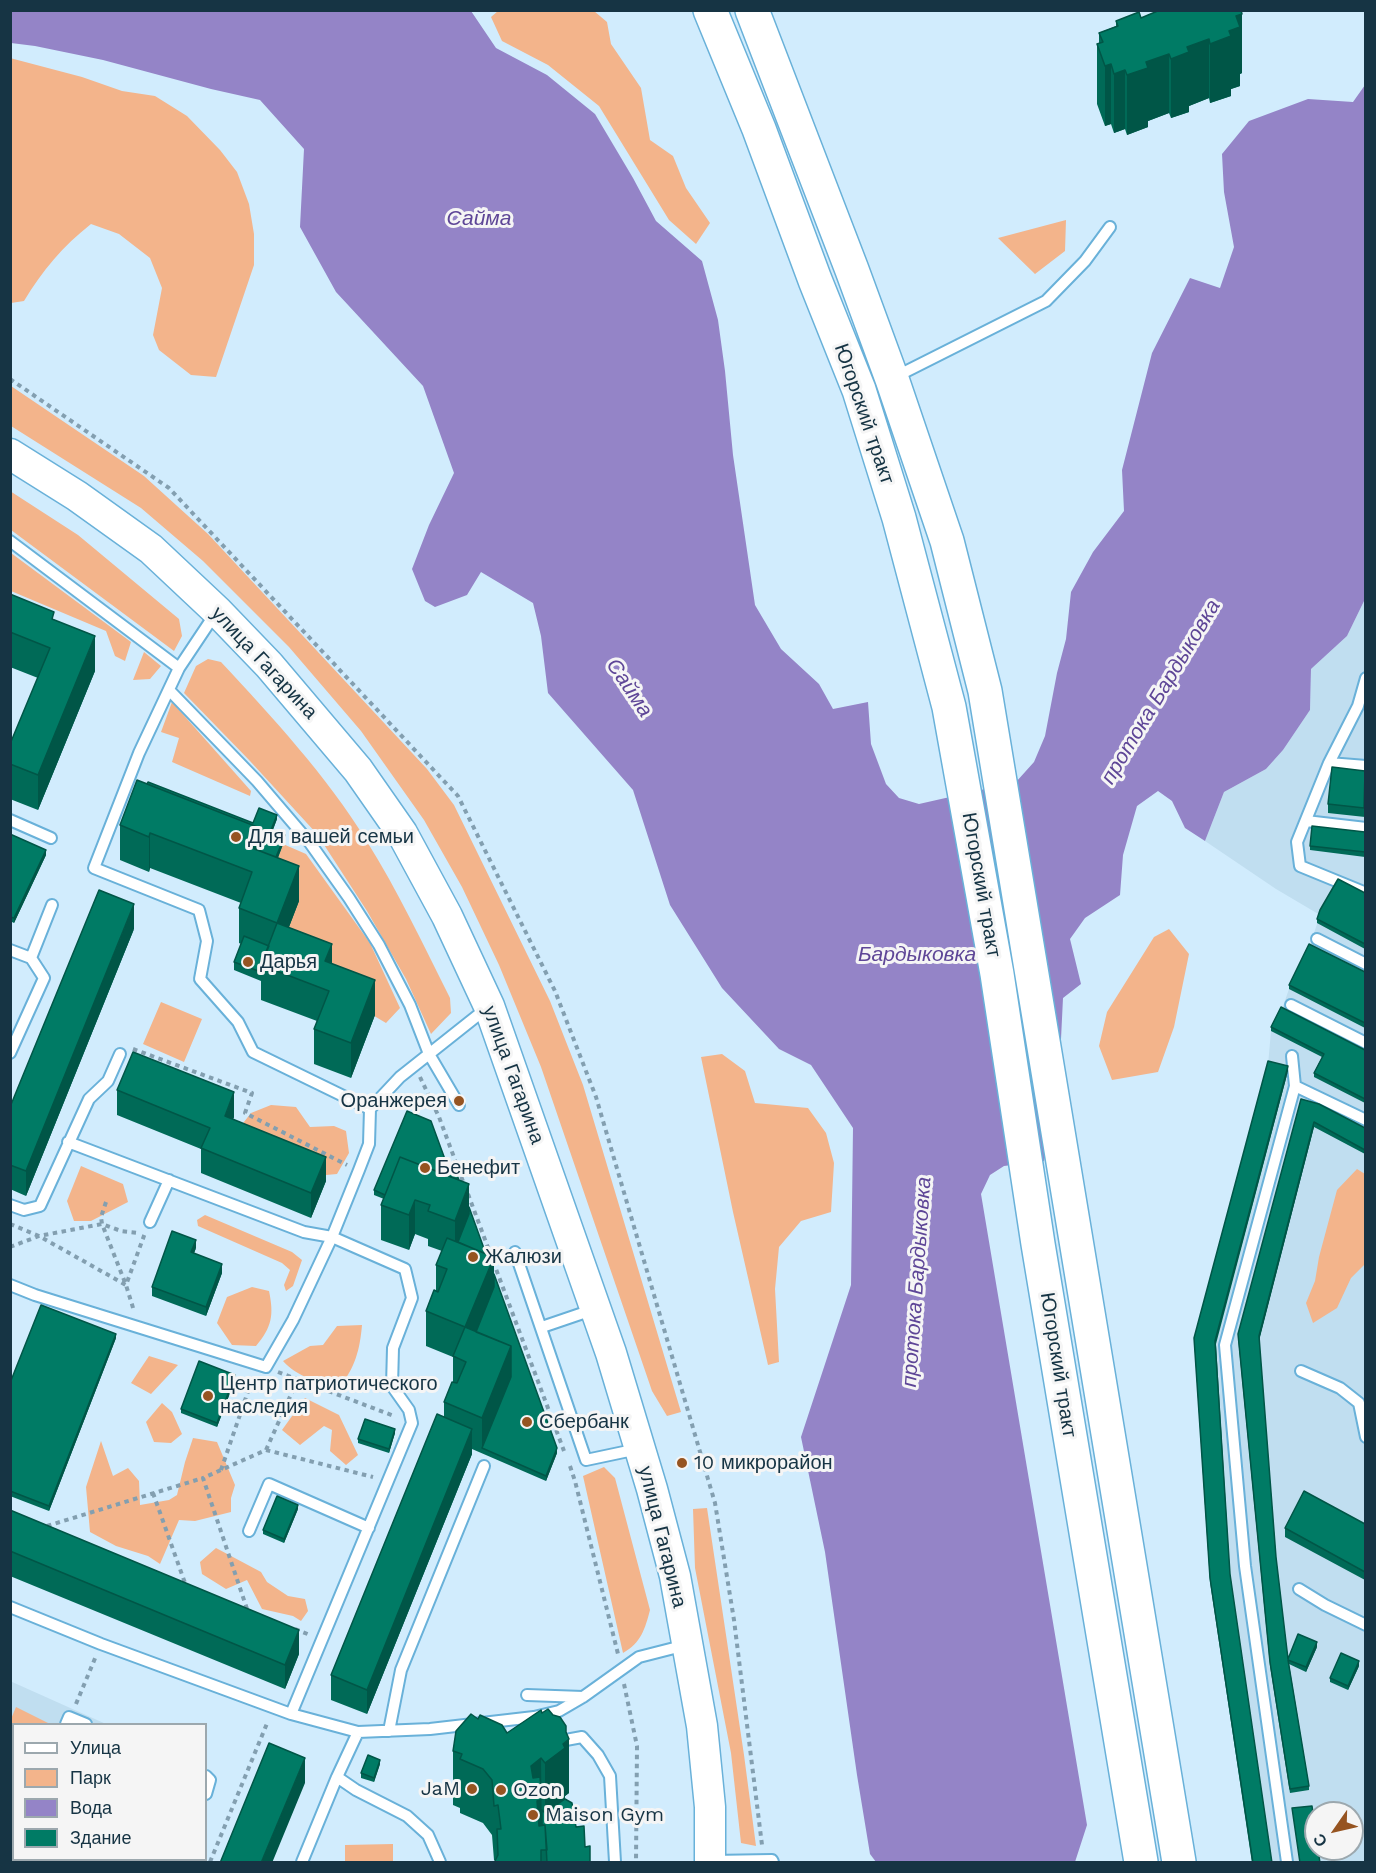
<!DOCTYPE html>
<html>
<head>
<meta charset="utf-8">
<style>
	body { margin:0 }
	#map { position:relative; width:1376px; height:1873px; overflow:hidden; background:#d1ecfd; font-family:"Work Sans",sans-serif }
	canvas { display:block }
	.frame { position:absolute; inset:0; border:12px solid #163444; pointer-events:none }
	.legend { position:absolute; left:12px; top:1723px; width:195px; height:138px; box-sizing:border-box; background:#f5f5f5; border:2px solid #9ca8ae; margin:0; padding:8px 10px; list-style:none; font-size:18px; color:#163444 }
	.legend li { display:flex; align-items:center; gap:12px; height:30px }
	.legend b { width:30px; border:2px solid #9ca8ae }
	.north { position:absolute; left:1304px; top:1801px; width:60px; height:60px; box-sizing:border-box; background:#f5f5f5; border:2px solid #9ca8ae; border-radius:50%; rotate:236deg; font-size:16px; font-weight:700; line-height:24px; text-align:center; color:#163444 }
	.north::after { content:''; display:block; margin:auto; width:21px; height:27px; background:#965421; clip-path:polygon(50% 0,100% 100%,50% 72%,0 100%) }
</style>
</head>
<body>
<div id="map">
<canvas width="1376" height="1873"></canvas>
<div class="frame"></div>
<ul class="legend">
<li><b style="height:8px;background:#fff"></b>Улица</li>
<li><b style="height:16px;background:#f3b48b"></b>Парк</li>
<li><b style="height:16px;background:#9484c7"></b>Вода</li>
<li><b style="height:16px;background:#007b65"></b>Здание</li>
</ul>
<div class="north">С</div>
</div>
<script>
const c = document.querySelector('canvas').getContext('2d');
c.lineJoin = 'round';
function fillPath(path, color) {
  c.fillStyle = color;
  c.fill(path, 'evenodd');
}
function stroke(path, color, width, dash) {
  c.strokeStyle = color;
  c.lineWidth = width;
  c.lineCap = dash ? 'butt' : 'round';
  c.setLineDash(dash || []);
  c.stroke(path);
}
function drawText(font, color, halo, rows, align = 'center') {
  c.font = font + ' "Work Sans",sans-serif';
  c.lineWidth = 6;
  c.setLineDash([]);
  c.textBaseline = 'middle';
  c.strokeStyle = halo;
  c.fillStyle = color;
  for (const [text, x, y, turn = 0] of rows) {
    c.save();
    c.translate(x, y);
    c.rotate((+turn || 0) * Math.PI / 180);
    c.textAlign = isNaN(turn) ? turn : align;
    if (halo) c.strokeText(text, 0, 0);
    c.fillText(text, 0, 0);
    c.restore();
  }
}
fillPath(new Path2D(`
	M1365 599V1862H1252L1210 1583 1194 1342 1268 1065 1271 1031 1281 1012 1289 989 1309 948 1320 915 1276 889 1205 841 1224 792 1266 769 1283 750 1310 710 1311 669 1347 636ZM1316 1813H1352V1849H1316Z
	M10 1681 106 1724H14V1860H186L185 1862H11Z`), '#c0def0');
fillPath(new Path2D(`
	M594 11 607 22 611 44 641 88 650 140 673 156 686 188 710 223 696 244 669 220 599 106 548 65 502 41 491 17 498 11Z
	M10 58 82 77 122 91 155 96 187 116 220 150 237 172 249 204 254 234V265L216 377 191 375 159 350 153 335 162 288 150 258 119 234 91 224C63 246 42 271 24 301L11 303Z
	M1066 220 1065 251 1035 274 998 238Z
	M11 386 144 476 208 534 427 769 454 805 550 1001 583 1085 681 1412 667 1416 652 1391 541 1067 499 965 462 887 424 820 361 731 289 647 203 561 141 508 11 426Z
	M10 491 78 535 179 619 182 636 174 651 11 530Z
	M11 553 131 642 125 661 115 656 106 631 11 591Z
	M144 652 161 666 150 679 133 680Z
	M208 659 221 662C272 717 327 776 366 840 398 891 423 944 450 998L451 1013 431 1034 406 979 367 911 317 834 250 761 184 693 196 666Z
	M172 702 251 791 250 796 172 762 179 738 161 732Z
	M283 844 306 854 370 943 400 1008 386 1023 277 958 266 888Z
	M1169 929 1189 954 1174 1027 1158 1072 1112 1080 1099 1046 1107 1012 1154 937Z
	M161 1002 202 1019 184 1062 143 1044Z
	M722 1054 745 1071 755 1103 808 1108 826 1133 834 1163 831 1212 801 1221 779 1247 775 1289 779 1362 768 1365 733 1212 701 1057Z
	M271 1105 296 1107 310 1127 334 1126 346 1131 349 1153 337 1174 326 1175 244 1140 240 1127 251 1113Z
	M81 1166 123 1184 128 1202 91 1221H74L67 1201Z
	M1357 1169 1365 1174V1264L1351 1278 1337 1308 1313 1323 1306 1303 1315 1281 1319 1257 1337 1190Z
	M205 1215 292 1252 302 1260 293 1286 286 1291 284 1285 290 1270 282 1263 198 1226 197 1220Z
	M252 1287 269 1291C274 1315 272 1327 256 1346L232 1345 217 1323 227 1297Z
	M362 1325C360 1349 355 1369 339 1387 320 1384 296 1376 283 1361L310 1346 323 1345 337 1326Z
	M149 1356 178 1365 151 1394 131 1383Z
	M305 1398 339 1415 358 1455 346 1465 330 1451 332 1430 324 1426 300 1445 282 1430Z
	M162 1403 172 1412 182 1434 171 1443 154 1442 146 1422Z
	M193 1438 217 1442 235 1485 231 1498V1512L195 1521 179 1520 160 1564 148 1556 116 1546 90 1532 86 1487 101 1441 113 1476 128 1468 139 1481 140 1505 169 1500 177 1495 185 1462Z
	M604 1467 615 1478 650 1610C645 1629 641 1643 623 1653L583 1476Z
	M707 1508 744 1755 756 1846 741 1843 731 1753 695 1568 693 1509Z
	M216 1548 261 1572 267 1582 288 1596 305 1599 308 1611 301 1621 293 1616 262 1609 247 1580 226 1589 202 1574 200 1562Z
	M16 1707 50 1724H14V1796L11 1801V1719Z
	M393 1844V1862H345V1845Z`), '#f3b48b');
fillPath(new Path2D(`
	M11 11H471L496 48 547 75 595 114 633 178 656 221 702 261 718 320 725 371 733 455 755 605 781 649 819 684 833 709 868 702 871 744 886 784 899 798 919 804 1016 782 1034 762 1045 736 1057 673 1066 639 1071 592 1093 552 1124 511 1122 470 1152 353 1190 278 1220 288 1234 247 1224 192 1222 154 1249 121 1308 99 1353 102 1365 85V599L1347 636 1311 669 1310 710 1283 750 1266 769 1224 792 1205 841 1185 828 1172 801 1158 791 1137 806 1123 855 1120 895 1085 918 1070 939 1081 984 1063 998 1059 1080 1044 1161 1004 1166 990 1175 981 1194 1087 1825 1075 1862H876L870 1854 857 1775 825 1552 801 1437 851 1285 853 1128 811 1065 779 1049 722 988 670 905 633 790 548 693 541 636 533 603 481 572 467 595 435 607 425 601 412 569 429 525 454 473 423 386 336 292 300 227 304 149 260 100 211 89 103 60 35 46 11 43Z`), '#9484c7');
const service = new Path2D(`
	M895 377 1046 301 1085 261 1110 227
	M10 541 179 668
	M215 614 179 668 139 753 94 868 199 910 207 941 200 979 238 1022 253 1052 370 1109
	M1366 678 1358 706 1329 763 1297 842 1300 866 1366 893
	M169 690 257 781 310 843 349 898 379 945 410 1005 429 1054 459 1105
	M1329 763 1366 766
	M10 820 51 838
	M1306 821 1366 828
	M1317 939 1366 964
	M10 950 31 958
	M1291 1005 1366 1043
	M10 1053 44 978 31 958 52 905
	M1295 1086 1366 1120
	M10 1205 24 1210 40 1206 89 1099 108 1081 120 1054
	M150 1222 169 1180
	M515 1252 586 1460 638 1449
	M10 1285 35 1295 266 1367 293 1320 332 1237 359 1170 369 1144 370 1109 400 1077 487 1008
	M542 1327 592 1310
	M1301 1371 1340 1388 1359 1403 1366 1437
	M249 1531 269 1484 369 1528
	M1299 1589 1325 1605 1366 1625
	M10 1607 101 1644 291 1714 412 1423 409 1410 392 1386 393 1348 412 1298 405 1269 332 1237 304 1232 68 1142
	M527 1695 583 1697
	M291 1714 358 1732 430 1729 534 1717 559 1711 583 1697 639 1657 686 1645
	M66 1724 69 1717 86 1724
	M389 1731 401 1670 484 1466
	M555 1742 582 1737 598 1755 610 1776 615 1862
	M206 1776 210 1780 206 1794
	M337 1777 356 1790 407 1816 428 1835 440 1862
	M10 1848 14 1842
	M711 1861 772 1860 773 1862
	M178 1862 179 1860
	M302 1862 337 1777 358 1732
	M1287 1862 1245 1566 1225 1345 1295 1086 1292 1056`);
const secondary = new Path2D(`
	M10 454 77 496 151 549 217 611 269 665 358 770 402 833 447 916 489 1006 611 1353 652 1489 675 1576 702 1726 710 1807V1862`);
const primary = new Path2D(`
	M710 10 759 129 815 280 859 390 899 518 949 707 997 974 1038 1244 1141 1862
	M752 10 852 270 892 379 947 541 985 691 1179 1862`);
stroke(service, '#69b1d9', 14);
stroke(secondary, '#69b1d9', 33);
stroke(primary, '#69b1d9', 36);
stroke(new Path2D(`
	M10 379 169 488 458 796 555 991 596 1097 715 1503 734 1620 762 1845
	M133 1049 252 1093 245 1113 347 1165
	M420 1077 439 1117 464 1184
	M468 1194 564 1451
	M106 1202 101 1217 102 1224 126 1285 134 1311
	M10 1224 39 1236 126 1285 145 1233
	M10 1247 39 1236 102 1224 121 1231 139 1233
	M278 1372 394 1416
	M266 1450 298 1379
	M570 1466 575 1481 618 1654
	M221 1470 253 1377
	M153 1493 185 1583
	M47 1526 203 1478
	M247 1609 203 1478 266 1450 373 1477
	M295 1629 310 1635
	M624 1684 637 1746 636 1862
	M76 1704 96 1656
	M210 1862 268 1721`), '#839fb0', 4, [4.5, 4.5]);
stroke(service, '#fff', 10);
stroke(secondary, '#fff', 30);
stroke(primary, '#fff', 33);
fillPath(new Path2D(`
	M1241 10 1242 73 1240 74V86L1231 89V96L1210 103 1209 98 1189 106V112L1171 118 1169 113 1148 121V127L1127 135 1125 129 1114 133 1111 124 1105 126 1097 104V44L1099 43V33L1116 26V21L1141 18Z
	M10 594 54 620 95 671 38 810 10 799V744L38 678 10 667Z
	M1365 771V817L1328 813V804Z
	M277 819 273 830 285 839 278 858 299 901 289 927 332 964 375 1015 351 1078 314 1064V1029L317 1021 261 1000V981L234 970V962L241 944 239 943V908L241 903 150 868 149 872 120 860V825L253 823Z
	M1365 832V857L1310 850V846Z
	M10 834 46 855 14 923 10 921Z
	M1365 893V949L1317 923V919Z
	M134 929 26 1196 10 1189V1107Z
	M1365 972V1028L1289 989V985Z
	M1271 1027 1365 1050V1103L1314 1077V1073L1322 1057 1271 1031Z
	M1288 1071 1216 1344 1230 1574 1272 1863H1252L1210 1582 1194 1338Z
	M117 1090 234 1117 233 1119 326 1181 311 1218 201 1173V1149L117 1115Z
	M1301 1099 1365 1128V1154L1314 1127 1259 1340 1276 1557 1288 1659 1317 1647 1306 1672 1289 1664 1309 1786V1790L1290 1793 1270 1666 1238 1338Z
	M450 1173 469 1207 557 1453 546 1481 472 1449V1454L367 1714 331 1700V1675L444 1417V1402L453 1382V1357L426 1346V1311L436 1291V1265L442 1251 428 1246V1239L415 1234 409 1250 381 1240V1205L384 1199 374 1195V1190Z
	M196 1248 194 1253 222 1273 206 1316 152 1296V1287Z
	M116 1338 49 1511 10 1496V1383Z
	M235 1380 217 1427 181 1413V1409Z
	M395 1433 389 1453 358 1443V1439Z
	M298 1509 284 1543 263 1534V1530Z
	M10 1510 299 1654 285 1689 10 1576Z
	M1365 1524V1580L1285 1537V1528Z
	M1359 1666 1348 1690 1330 1682V1678Z
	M541 1710 569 1793 565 1796V1799L585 1847 590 1863H494L495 1860H494L492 1835 483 1823 460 1813V1808L453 1805V1751L478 1719 507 1733Z
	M380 1764 374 1782 361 1778V1773Z`), '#006a57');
fillPath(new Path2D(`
	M1242 14V73L1240 74V86L1231 89V96L1210 103V44L1229 31 1236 16Z
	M1209 39V98L1189 106V112L1171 118V59L1187 47Z
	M1169 54V113L1148 121V127L1127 135V75L1146 62Z
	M1111 64V124L1105 126V66Z
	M1125 70V129L1114 133V74Z
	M95 636V671L38 810V775Z
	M277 815V819L271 834V830Z
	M260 828V862L252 848Z
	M150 833V868L149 872V837Z
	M285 835V839L266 888V883Z
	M46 850V855L14 923V918Z
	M299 866V901L277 958V923Z
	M134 904V929L26 1196V1171Z
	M332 944V979L325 961Z
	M375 980V1015L351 1078V1043Z
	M1288 1066V1071L1215 1345V1341Z
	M234 1092V1117L225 1140V1116Z
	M1314 1122V1127L1259 1341V1336Z
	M326 1157V1181L311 1218V1193Z
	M469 1184V1219L455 1256V1221Z
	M415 1200V1234L409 1250V1215Z
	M196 1240V1248L191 1261V1252Z
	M494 1257V1292L465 1358V1327Z
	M222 1264V1273L206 1316V1307Z
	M116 1334V1338L49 1511V1506Z
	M511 1346V1381L482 1448V1418Z
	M235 1375V1380L217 1427V1423Z
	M395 1429V1433L389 1453V1449Z
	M472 1429V1454L367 1714V1690Z
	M557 1448V1453L546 1481V1476Z
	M298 1505V1509L284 1543V1539Z
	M299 1630V1654L285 1689V1665Z
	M1317 1642V1647L1306 1672V1667Z
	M1359 1661V1666L1348 1690V1686Z
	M569 1739V1793L565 1796V1803L545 1817V1763L563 1744Z
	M305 1758V1783L272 1863H261Z
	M541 1758 542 1850H541L531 1766Z
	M380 1760V1764L374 1782V1778Z`), '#005647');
const building = new Path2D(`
	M1160 10H1241L1242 14 1236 16 1240 27 1229 31 1231 36 1210 44 1209 39 1187 47 1189 52 1171 59 1169 54 1146 62 1148 68 1127 75 1125 70 1114 74 1111 64 1105 66 1097 44 1103 42 1099 33 1118 26 1116 21 1139 12 1141 18Z
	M10 594 54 612 52 619 95 636 38 775 10 764V744L50 648 10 632Z
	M1332 767 1365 771 1364 808 1328 804Z
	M137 780 260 828 252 848 299 866 277 923 239 908 252 872 150 833 149 837 120 825Z
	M148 782 253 823 259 808 277 815 271 830 285 835 276 857 260 851V828L147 784Z
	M1312 826 1365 832V852L1310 846Z
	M10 834 46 850 14 918 10 917Z
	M1338 879 1365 893V944L1317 919 1320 910Z
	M99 890 134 904 26 1171 10 1165V1107Z
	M277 923 332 944 325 961 375 980 351 1043 314 1029 329 991 261 965Z
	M244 936 269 946 261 965V972L234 962Z
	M1309 944 1365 972V1023L1289 985Z
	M1281 1007 1365 1050V1099L1314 1073 1324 1054 1271 1027Z
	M133 1052 234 1092 225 1116 326 1157 311 1193 201 1148 210 1128 117 1090Z
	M1268 1061 1288 1066 1215 1341 1230 1574 1272 1863H1253L1210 1578 1194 1338Z
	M1301 1099 1319 1104 1365 1128V1150L1314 1122 1259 1336 1276 1557 1288 1659 1298 1634 1317 1642 1306 1667 1288 1660 1309 1786 1290 1789 1270 1662 1238 1334Z
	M407 1111 431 1121 450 1173 457 1175 459 1180 400 1157 385 1195 374 1190Z
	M400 1157 469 1184 455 1221 428 1211 430 1205 415 1200 409 1215 381 1205Z
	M469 1207 486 1254 458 1242 469 1214Z
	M172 1231 196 1240 191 1252 222 1264 206 1307 152 1287Z
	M447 1238 494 1257 465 1327 511 1346 482 1418 444 1402 452 1382 457 1383 466 1362 453 1356 465 1327 426 1311 434 1290 438 1292 447 1269 436 1265Z
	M494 1274 557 1448 546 1476 482 1448 511 1377V1346L476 1332 494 1287Z
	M41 1305 116 1334 49 1506 10 1491V1383Z
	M199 1361 235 1375 217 1423 181 1409Z
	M437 1414 472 1429 367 1690 331 1675Z
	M365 1419 395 1429 389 1449 358 1439Z
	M1304 1491 1365 1524V1572L1285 1528Z
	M277 1496 298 1505 284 1539 263 1530Z
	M10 1510 299 1630 285 1665 10 1551Z
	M1341 1653 1359 1661 1348 1686 1330 1678Z
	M548 1709 553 1715 560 1717 566 1726V1732L569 1739 563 1744 565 1748 545 1763 541 1758 531 1766 533 1778 540 1777 542 1799 537 1801 539 1826 545 1825 547 1850H541V1862L542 1863H494L498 1855 497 1829H501L498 1805 494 1806 492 1780 483 1769 460 1759 462 1754 453 1751 456 1731 471 1714 478 1719 480 1715 502 1725 507 1733 541 1710 542 1713Z
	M269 1743 305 1758 261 1863H220Z
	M368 1755 380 1760 374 1778 361 1773Z
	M565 1799 572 1803 576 1827 584 1826 585 1847 590 1846V1863H547L545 1825H542V1810L545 1813Z
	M1312 1806 1316 1833V1849H1318L1320 1863H1300L1292 1808Z
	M20 1860H145L143 1863H19Z`);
fillPath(building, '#007b65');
stroke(building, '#005647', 1.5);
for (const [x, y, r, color] of [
	[236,837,6,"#965421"],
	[248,962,6,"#965421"],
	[459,1101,6,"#965421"],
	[425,1168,6,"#965421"],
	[473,1257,6,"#965421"],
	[208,1396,6,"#965421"],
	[527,1422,6,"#965421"],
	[682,1463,6,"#965421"],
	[472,1789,6,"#965421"],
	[501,1790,6,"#965421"],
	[533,1815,6,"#965421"]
]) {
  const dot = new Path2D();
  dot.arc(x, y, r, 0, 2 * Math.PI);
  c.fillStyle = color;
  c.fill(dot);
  stroke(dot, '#f5f5f5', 2);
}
drawText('20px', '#163444', '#f5f5f5', [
	["Югорский тракт",864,414,71],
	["улица Гагарина",264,663,47],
	["Югорский тракт",981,885,80],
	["улица Гагарина",513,1075,70],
	["Югорский тракт",1058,1365,81],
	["улица Гагарина",662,1537,76]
]);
drawText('20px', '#163444', '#f5f5f5', [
	["Для вашей семьи",248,837],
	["Дарья",260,962],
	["Оранжерея",447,1101,"right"],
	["Бенефит",437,1168],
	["Жалюзи",485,1257],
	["Центр патриотического",220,1384],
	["наследия",220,1407],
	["Сбербанк",539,1422],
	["10 микрорайон",694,1463],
	["JaM",460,1789,"right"],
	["Ozon",513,1790],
	["Maison Gym",545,1815]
], 'left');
drawText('italic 21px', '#5e4697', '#f5f5f5', [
	["Сайма",479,219],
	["Сайма",629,688,56],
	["протока Бардыковка",1161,692,-59],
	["Бардыковка",917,955],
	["протока Бардыковка",917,1282,-86]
]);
</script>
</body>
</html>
